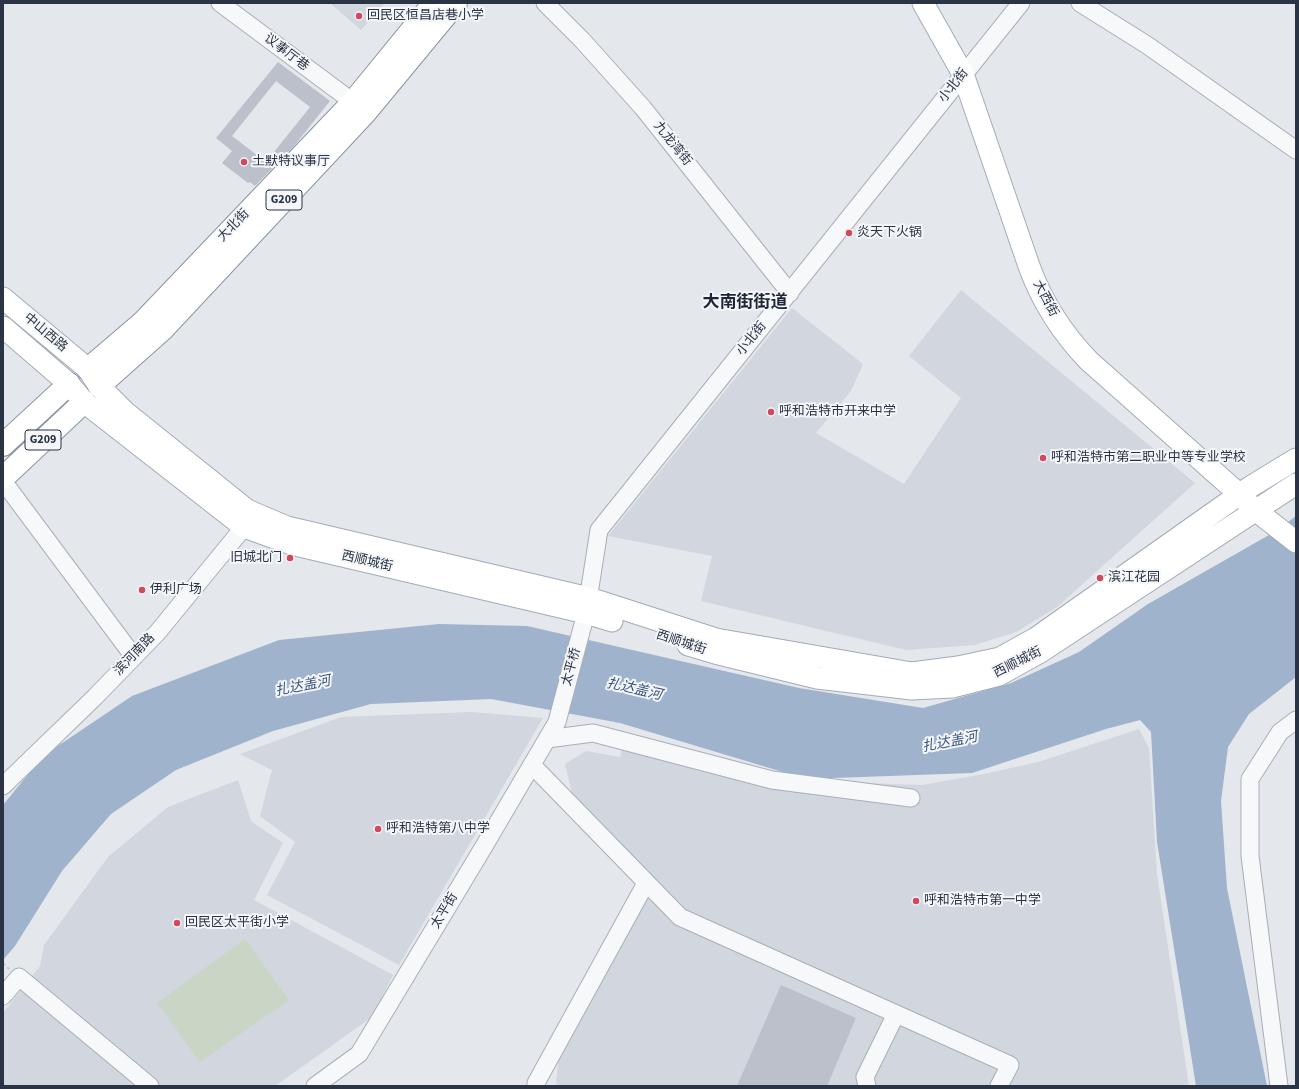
<!DOCTYPE html>
<html>
<head>
<meta charset="utf-8">
<style>
	body { margin:0 }
	#map { position:relative; width:1299px; height:1089px; overflow:hidden; background:#e4e7ec; font-family:"Source Sans 3",sans-serif }
	canvas { display:block }
	.frame { position:absolute; inset:0; border:4px solid #2b3445; pointer-events:none }
</style>
</head>
<body>
<div id="map">
<canvas width="1299" height="1089"></canvas>
<div class="frame"></div>
</div>
<script>
const c = document.querySelector('canvas').getContext('2d');
c.lineJoin = 'round';
function fillPath(path, color) {
  c.fillStyle = color;
  c.fill(path, 'evenodd');
}
function stroke(path, color, width, dash) {
  c.strokeStyle = color;
  c.lineWidth = width;
  c.lineCap = dash ? 'butt' : 'round';
  c.setLineDash(dash || []);
  c.stroke(path);
}
function drawText(font, color, halo, rows, align = 'center') {
  c.font = font + ' "Source Sans 3","Noto Sans SC",sans-serif';
  c.lineWidth = 4;
  c.setLineDash([]);
  c.textBaseline = 'middle';
  c.strokeStyle = halo;
  c.fillStyle = color;
  for (const [text, x, y, turn = 0] of rows) {
    c.save();
    c.translate(x, y);
    c.rotate((+turn || 0) * Math.PI / 180);
    c.textAlign = isNaN(turn) ? turn : align;
    if (halo) c.strokeText(text, 0, 0);
    c.fillText(text, 0, 0);
    c.restore();
  }
}
fillPath(new Path2D(`
	M330 3H385L361 30Z
	M961 290 1195 483 1057 607 1016 632 975 645 906 650 701 601 712 556 608 536 792 308 863 364 851 391 816 433 904 484 961 398 909 356Z
	M471 712 543 718 399 965 267 895 295 842 260 816 272 770 240 754 341 717Z
	M1139 729 1149 748 1157 874 1189 1086H556L560 1041 646 893 573 797 565 764 586 751 620 757 625 735 801 781 922 785 984 774 1038 762Z
	M238 780 251 821 283 843 254 900 393 975 372 1017 275 1086H3V1013L40 966 44 945 108 857 168 807Z`), '#d2d6de');
fillPath(new Path2D(`
	M245 939 289 1000 200 1062 157 1003Z`), '#c9d6c5');
fillPath(new Path2D(`
	M1296 516V677L1249 714 1228 747 1221 801 1227 888 1267 1086H1196L1157 842 1151 732 1140 720 1106 729 972 773 806 779 620 723 491 699 371 704 273 731 176 770 111 814 62 871 15 946 3 960V805L43 756 132 696 279 640 439 624 527 626 799 688 923 708 1011 683 1079 652 1148 604 1276 531Z`), '#9fb4cc');
fillPath(new Path2D(`
	M278 62 330 101 294 146 255 186 250 182 248 183 222 163 232 151 216 138ZM276 81 310 107 266 162 232 136Z
	M781 985 856 1018 827 1086H737Z`), '#bbc0ca');
const minor = new Path2D(`
	M220 3 353 102
	M545 3 582 40 643 108 790 293
	M1080 3 1147 45 1296 150
	M3 481 134 657
	M547 739 593 733 772 780 911 798
	M532 765 680 917 1010 1065 999 1086
	M3 786 95 697 157 633 244 527 246 516
	M3 996 19 977 150 1086
	M315 1086 359 1054 483 848 557 722 586 613 599 530 1021 3
	M536 1086V1083L646 883
	M867 1086 865 1077 896 1014
	M1279 1086 1250 856V779L1280 732 1296 720`);
const major = new Path2D(`
	M923 3 963 74 1029 266C1042 302 1062 333 1089 361L1239 494 1255 510 1296 542
	M3 298 88 369 99 386 125 412 247 510 287 527 589 598 716 639 912 673 958 667 1000 658 1036 638 1250 487 1296 459
	M3 327 69 384 84 402 244 527 291 544 586 613 612 621
	M688 645 715 653 817 678 912 689 952 687 999 675 1042 651 1296 484`);
const highway = new Path2D(`
	M88 369 143 322 353 102 434 3
	M99 386 163 329 365 113 456 3
	M3 445 69 384
	M3 478 84 402`);
stroke(minor, '#a9aeb7', 19);
stroke(major, '#a3abb8', 23);
stroke(highway, '#8b94a3', 24);
stroke(new Path2D(`
	M3 963 9 969`), '#c2c5cb', 2, [3, 3]);
stroke(minor, '#f7f8fa', 17);
stroke(major, '#fff', 21);
stroke(highway, '#fff', 22);
for (const [x, y, r, color] of [
	[359,16,4,"#d1495b"],
	[244,162,4,"#d1495b"],
	[849,233,4,"#d1495b"],
	[771,412,4,"#d1495b"],
	[1043,458,4,"#d1495b"],
	[290,558,4,"#d1495b"],
	[1100,578,4,"#d1495b"],
	[142,590,4,"#d1495b"],
	[378,829,4,"#d1495b"],
	[916,901,4,"#d1495b"],
	[177,923,4,"#d1495b"]
]) {
  const dot = new Path2D();
  dot.arc(x, y, r, 0, 2 * Math.PI);
  c.fillStyle = color;
  c.fill(dot);
  stroke(dot, '#f4f6f9', 1.5);
}
for (const [x, y, w] of [
	[284,200,36],
	[43,440,36]
]) {
  const box = new Path2D();
  box.roundRect(x - w / 2, y - 10, w, 20, 3);
  c.fillStyle = '#f4f6f9';
  c.fill(box);
  stroke(box, '#2b3445', 1);
}
drawText('bold 12px', '#2b3445', null, [
	["G209",284,200],
	["G209",43,440]
]);
drawText('13px', '#2b3445', '#f4f6f9', [
	["回民区恒昌店巷小学",367,16],
	["土默特议事厅",252,162],
	["炎天下火锅",857,233],
	["呼和浩特市开来中学",779,412],
	["呼和浩特市第二职业中等专业学校",1051,458],
	["旧城北门",282,558,"right"],
	["滨江花园",1108,578],
	["伊利广场",150,590],
	["呼和浩特第八中学",386,829],
	["呼和浩特市第一中学",924,901],
	["回民区太平街小学",185,923]
], 'left');
drawText('13px', '#2b3445', '#f4f6f9', [
	["议事厅巷",286,53,37],
	["小北街",954,86,-52],
	["九龙湾街",672,144,51],
	["大北街",234,226,-46],
	["大西街",1045,299,62],
	["中山西路",45,333,40],
	["小北街",752,339,-51],
	["西顺城街",367,562,13],
	["西顺城街",681,643,18],
	["滨河南路",135,655,-46],
	["西顺城街",1018,663,-27],
	["太平桥",572,667,-75],
	["太平街",445,911,-59]
]);
drawText('italic 14px', '#34527a', '#f4f6f9', [
	["扎达盖河",303,687,-11],
	["扎达盖河",634,690,13],
	["扎达盖河",950,743,-11]
]);
drawText('bold 17px', '#1d2536', '#f4f6f9', [
	["大南街街道",745,303]
]);
</script>
</body>
</html>
